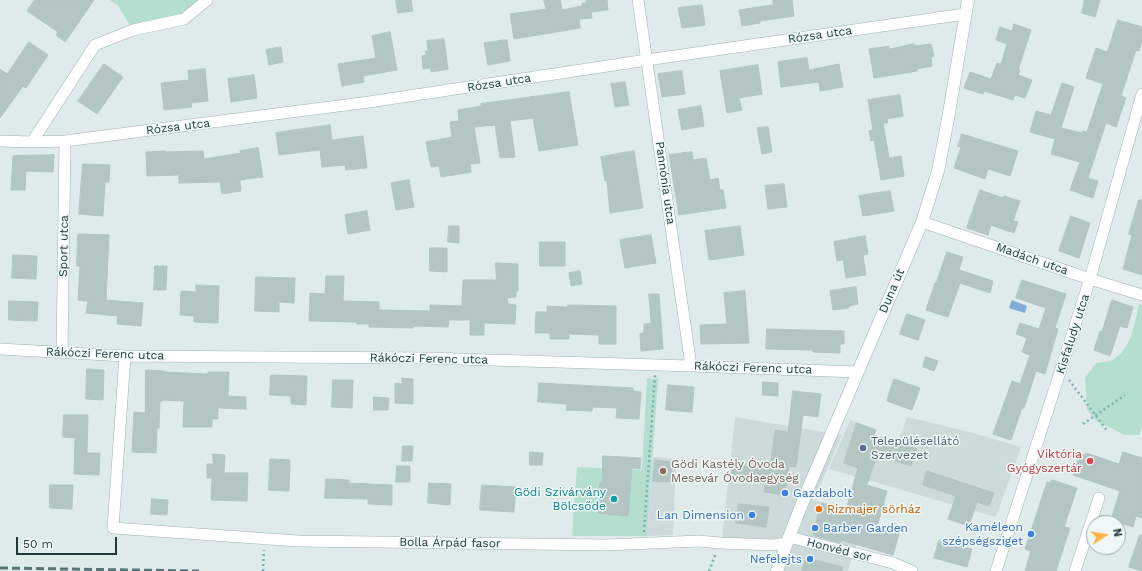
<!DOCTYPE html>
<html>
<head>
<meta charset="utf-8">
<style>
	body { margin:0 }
	#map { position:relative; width:1142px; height:571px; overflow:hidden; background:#deebea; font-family:"Work Sans",sans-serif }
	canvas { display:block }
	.north { position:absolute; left:1086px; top:515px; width:40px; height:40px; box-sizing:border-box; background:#eff8f6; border:1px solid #9bacac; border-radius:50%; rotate:78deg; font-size:11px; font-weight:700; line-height:16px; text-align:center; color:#1e3a3c }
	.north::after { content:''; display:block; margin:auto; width:14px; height:18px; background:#feb249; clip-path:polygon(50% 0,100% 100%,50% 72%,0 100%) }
	.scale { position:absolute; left:16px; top:537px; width:101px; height:18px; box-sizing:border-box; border:2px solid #1e3a3c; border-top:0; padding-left:5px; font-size:12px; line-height:14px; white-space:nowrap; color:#1e3a3c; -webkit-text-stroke:3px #eff8f6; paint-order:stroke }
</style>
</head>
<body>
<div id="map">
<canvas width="1142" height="571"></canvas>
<div class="north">N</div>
<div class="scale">50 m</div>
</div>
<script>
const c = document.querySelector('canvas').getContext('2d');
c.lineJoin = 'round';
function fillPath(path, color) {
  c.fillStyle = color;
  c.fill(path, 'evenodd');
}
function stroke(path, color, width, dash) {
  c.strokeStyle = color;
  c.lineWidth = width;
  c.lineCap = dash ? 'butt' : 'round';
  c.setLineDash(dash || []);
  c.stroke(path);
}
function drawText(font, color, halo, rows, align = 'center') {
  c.font = font + ' "Work Sans",sans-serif';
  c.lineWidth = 3;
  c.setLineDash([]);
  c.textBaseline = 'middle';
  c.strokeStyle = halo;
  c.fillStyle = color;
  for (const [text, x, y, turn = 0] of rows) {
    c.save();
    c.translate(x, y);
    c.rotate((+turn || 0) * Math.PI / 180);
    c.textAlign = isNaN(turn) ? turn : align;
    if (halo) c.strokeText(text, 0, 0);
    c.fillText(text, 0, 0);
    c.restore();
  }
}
fillPath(new Path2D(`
	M735 417 842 435 814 500 866 513 848 571H773L781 539 722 538Z
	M907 417 966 431 1021 447 996 517 829 469 850 420 876 429 869 452 892 460Z
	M653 457 676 459 673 535 647 536Z`), '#ccdbd9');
fillPath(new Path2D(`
	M110 0H207L184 19 133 30 118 6Z
	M1139 304 1142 305V427L1139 435H1125L1098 422 1087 410 1085 378 1096 363C1101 362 1108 362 1112 360 1131 351 1135 322 1139 304Z
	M647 378 658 379 647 536H572L577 467 642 470Z`), '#b4dfce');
fillPath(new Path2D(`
	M1012 300 1027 306 1025 313 1009 308Z`), '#80acd6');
const building = new Path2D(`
	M35 0H94L65 42 56 35 58 32 27 11Z
	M396 0H411L413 11 398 13Z
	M544 0H560L562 10 582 6V3H586V0H607L608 10 591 12 592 18 579 19 580 28 514 39 510 14 546 9Z
	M773 0H792L794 16 760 21V23L742 26 739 10 773 5Z
	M1085 0H1100L1095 17 1082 13Z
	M702 5 705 25 682 28 678 8Z
	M1118 20 1142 27V40L1139 51 1136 50 1121 96 1126 98 1116 127 1106 123 1088 178 1098 181 1093 198 1070 190 1080 162 1051 154 1055 139 1030 132 1036 111 1051 115 1062 83 1074 87 1061 128 1082 133 1083 131 1087 132 1103 84 1086 78 1096 48 1107 52Z
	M1014 24 1031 30 1018 70H1020L1018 75 1032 80 1025 98 1015 95 1013 100 984 91 983 94 964 88 970 72 991 79 997 63 1001 64 1007 44 996 40 1000 27 1012 31Z
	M390 32 397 70 363 76 364 82 342 86 338 64 376 58 372 36Z
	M444 39 448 69 431 72V68L423 69 422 56 426 55 425 51H428L427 41Z
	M507 40 510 61 488 65 484 43Z
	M29 42 48 55 26 88 23 86 0 118V69L7 74Z
	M914 44 915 46 931 44 934 56 931 57 932 66 917 69V71L874 78 869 49 889 46V49Z
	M281 47 283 62 269 65 266 50Z
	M807 58 809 70 839 64 843 87 820 91 819 82 781 87 778 62Z
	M104 64 123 77 97 114 78 101Z
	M758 65 762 94 739 98 742 110 727 113 720 71Z
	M205 69 208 101 191 103 192 107 164 110 161 83 189 80 188 71Z
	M682 71 685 94 662 97 658 74Z
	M254 75 257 98 231 102 228 79Z
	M625 82 629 105 615 107 611 84Z
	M569 92 578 145 539 151 533 118 510 121 515 157 500 158 495 125 474 127 480 163 470 164 471 172 441 177 439 166 431 167 426 142 452 137 450 122 459 121 458 110 481 106V104Z
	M900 95 903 116 887 119 888 123H883L889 158 901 156 904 176 881 180 874 140 871 141 869 131 873 130 868 100Z
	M701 106 704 126 682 130 678 110Z
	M330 125 332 140 363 136 367 168 346 170 345 165 322 167 320 150 311 151 279 155 276 133Z
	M768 127 772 152 762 154 757 128Z
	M962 134 1018 151 1010 176 988 169 985 179 954 168 961 147 958 146Z
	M258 148 263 177 240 180 241 191 222 194 220 182 179 183V175L147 176 146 152 166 151V152L203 151 204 159 241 153 240 151Z
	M634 151 643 208 610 213 607 181H605L601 157Z
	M692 152 693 160 706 158 710 180 718 178 720 190H723L726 208 679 215 669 155Z
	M54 155 53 172 26 171 25 190H11L13 156Z
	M83 164 110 165 109 182H105L103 216 79 214Z
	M409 180 414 207 396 210 391 183Z
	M784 184 787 207 768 209 765 186Z
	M980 190 1003 198 1004 196 1020 201 1013 221 1018 222 1014 233 991 225 988 235 967 228Z
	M890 191 894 211 863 216 859 196Z
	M1139 200H1142V275L1123 269 1132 235 1129 234Z
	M367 211 370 230 348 234 345 215Z
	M1071 216 1090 223 1079 258 1059 251Z
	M449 226H459V243L448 242Z
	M740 226 744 255 709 260 705 231Z
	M78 234 109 235 106 300 143 303 141 326 117 324 118 316 86 313 88 301 78 300 80 266H77Z
	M651 235 656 263 625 268 620 240Z
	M865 236 868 254 863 255 866 275 846 278 843 260 837 261 834 242Z
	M540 242H565V266H540Z
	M430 248H447V272L430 271Z
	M947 252 963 257 959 270 993 281 990 293 960 283 948 317 926 310 935 283H936Z
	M13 255 37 256 36 279 12 278Z
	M496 263 518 264V291H516V297L507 298 508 304 516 305 515 324 484 323V335H470V320H449L448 327 413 326V328L369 327V324H357V322L309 321 310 293 325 294 326 276H344L343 301 379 302V310L430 311V305L462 306 463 280H496Z
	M155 266H167L166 290H154Z
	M580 271 582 284 571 286 569 273Z
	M256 277 295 278 294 303 279 302V312L255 311Z
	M1022 280 1066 294 1055 328 1058 329 1045 374 1036 371 1024 408H1022L1011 440 993 434 1012 381 1020 384 1030 355 1022 352 1027 338 1016 334 1020 323 1039 329 1046 308 1016 298Z
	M196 285 219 286 218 323 194 322V316L180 315 181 291 196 292Z
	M856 287 858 304 849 306V308L833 310 830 291Z
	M745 291 749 343 701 344 700 325 727 324 724 293Z
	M649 294H659L663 349 641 351 640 334 644 333V324L651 323Z
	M1112 300 1133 307 1127 328 1120 326 1110 356 1094 350 1100 331H1102Z
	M9 301 38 302 37 321 9 320Z
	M568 305 616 306V344H599V335L569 334V339H550V333H535L536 312H547V306L568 307Z
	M907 314 925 320 918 340 900 334Z
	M767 329 844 331V344H840V353L813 352V350L766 349Z
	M926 357 938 361 934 371 923 367Z
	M87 369 104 370 103 400 86 399Z
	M146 370 164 371V372L208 374V372H229L228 396 246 397V409L218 408V419H212V427H183L184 401 163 400V401H160L159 428H157L156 453 132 452 134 412 145 413Z
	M271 375 307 376 306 405 291 404V396L270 395Z
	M402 378 413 379V404L395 403V383L402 384Z
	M894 379 920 388 912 410 887 401Z
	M333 380H353L352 408 332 407Z
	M763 382 778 383V396L763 395Z
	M539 383 633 388V391L641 392 639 419 616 418 617 408 593 407 592 411 566 410 567 404 538 402Z
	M668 385 694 387 692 412 666 410Z
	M793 391 821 394 818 417 803 415 796 467 789 466 785 495 764 492 765 484 731 479 733 464 770 469 775 430 788 432Z
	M374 397 389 398 388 410H374Z
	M64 415H88L87 453H100L99 475 74 474 75 438 63 437Z
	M857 423 876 430 874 435 917 449 911 466 877 455 867 485 887 491 877 527 899 534 893 555 841 540 840 543 813 535 821 503 846 510 858 468 844 463Z
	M403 446H413L412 461H402Z
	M530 452 543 453 542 465H530Z
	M1123 452 1142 458V518L1136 516 1133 527 1111 520 1120 491 1073 475 1080 454 1085 455 1086 453 1119 464Z
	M213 454 225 455 224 473H248L247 501 211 500 212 478H207V464H213Z
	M603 456 641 458 640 469 632 468 628 516 598 513 600 482H602Z
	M270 459 290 460 289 491 269 490Z
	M655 460 672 462 671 482 653 481Z
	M397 466H410V482H396Z
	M927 471 994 493 989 506 977 502 969 526 948 519 956 496 923 485Z
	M326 479 349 480V483L392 485V505L368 504V499L325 498Z
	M1052 480 1077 488 1064 527 1070 528 1056 571H1025L1031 551 1025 549 1047 482 1050 483Z
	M429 483 451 484 450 505 428 503Z
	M50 485H73L72 509 50 508Z
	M482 485 516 487 514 512 480 510Z
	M152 499 168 500 167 515 151 514Z
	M739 504 769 507 766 527 736 523Z
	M1140 535H1142V571L1129 567Z
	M939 541 972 549 967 567 934 558Z
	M806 558 843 567 842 571H802Z`);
fillPath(building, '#b3c6c4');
stroke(building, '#b0c5c3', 1);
const minor = new Path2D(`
	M638 0 691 366
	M0 141 32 142 65 141 369 102 647 60 965 14
	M32 142 95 45 133 30 184 19 207 0
	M922 222 1090 279 1142 295
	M0 349 125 356 424 358 691 366 858 372
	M62 352 65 141
	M125 356 113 528 298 541 606 545 699 541 720 543 773 545 787 543
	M789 537 893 563 912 571
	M996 571 1090 279 1142 94
	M1075 571 1099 498`);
const tertiary = new Path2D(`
	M777 571 789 537 807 491 922 222 938 171 948 119 968 0`);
stroke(minor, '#a1b2b2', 12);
stroke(tertiary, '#a1b2b2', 13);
stroke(new Path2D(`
	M1069 380 1108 432
	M1083 424 1125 395
	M644 532 655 375
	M263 571 264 550
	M709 571 716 553`), '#7bb0b2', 2.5, [2, 3]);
stroke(minor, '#fff', 11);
stroke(tertiary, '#fff', 12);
stroke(new Path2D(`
	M0 568 199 571`), '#587678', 3, [8, 4]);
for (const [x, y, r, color] of [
	[863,448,4,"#5c6f8a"],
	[1090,461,4,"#e0444e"],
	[663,471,4,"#8d6e63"],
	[785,493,4,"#3f7fe0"],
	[614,499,4,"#0f9aa8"],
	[819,509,4,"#e8710a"],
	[752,515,4,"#3f7fe0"],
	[815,528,4,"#3f7fe0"],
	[1031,534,4,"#3f7fe0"],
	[810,559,4,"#3f7fe0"]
]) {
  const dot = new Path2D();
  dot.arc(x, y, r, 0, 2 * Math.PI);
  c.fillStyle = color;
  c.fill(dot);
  stroke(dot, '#eff8f6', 1.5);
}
drawText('12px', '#1e3a3c', '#eff8f6', [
	["Rózsa utca",820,35,-8],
	["Rózsa utca",499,83,-9],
	["Rózsa utca",178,127,-7],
	["Pannónia utca",665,183,82],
	["Sport utca",64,246,-89],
	["Madách utca",1032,259,19],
	["Duna út",892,291,-67],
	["Kisfaludy utca",1073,334,-72],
	["Rákóczi Ferenc utca",105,354,2],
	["Rákóczi Ferenc utca",429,359,1],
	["Rákóczi Ferenc utca",753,368,2],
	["Bolla Árpád fasor",450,543,1],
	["Honvéd sor",839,550,14]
]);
drawText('12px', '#4e5e75', '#eff8f6', [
	["Településellátó",871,441],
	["Szervezet",871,455]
], 'left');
drawText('12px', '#be3a42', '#eff8f6', [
	["Viktória",1082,454],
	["Gyógyszertár",1082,468]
], 'right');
drawText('12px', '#785e54', '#eff8f6', [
	["Gödi Kastély Óvoda",671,464],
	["Mesevár Óvodaegység",671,478]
], 'left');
drawText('12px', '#0d838f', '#eff8f6', [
	["Gödi Szivárvány",606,492],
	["Bölcsőde",606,506]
], 'right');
drawText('12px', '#366cbe', '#eff8f6', [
	["Gazdabolt",793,493,"left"],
	["Lan Dimension",744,515],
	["Kaméleon",1023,527],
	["szépségsziget",1023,541],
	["Barber Garden",823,528,"left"],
	["Nefelejts",802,559]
], 'right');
drawText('12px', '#c56008', '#eff8f6', [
	["Rizmajer sörház",827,509]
], 'left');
</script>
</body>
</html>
